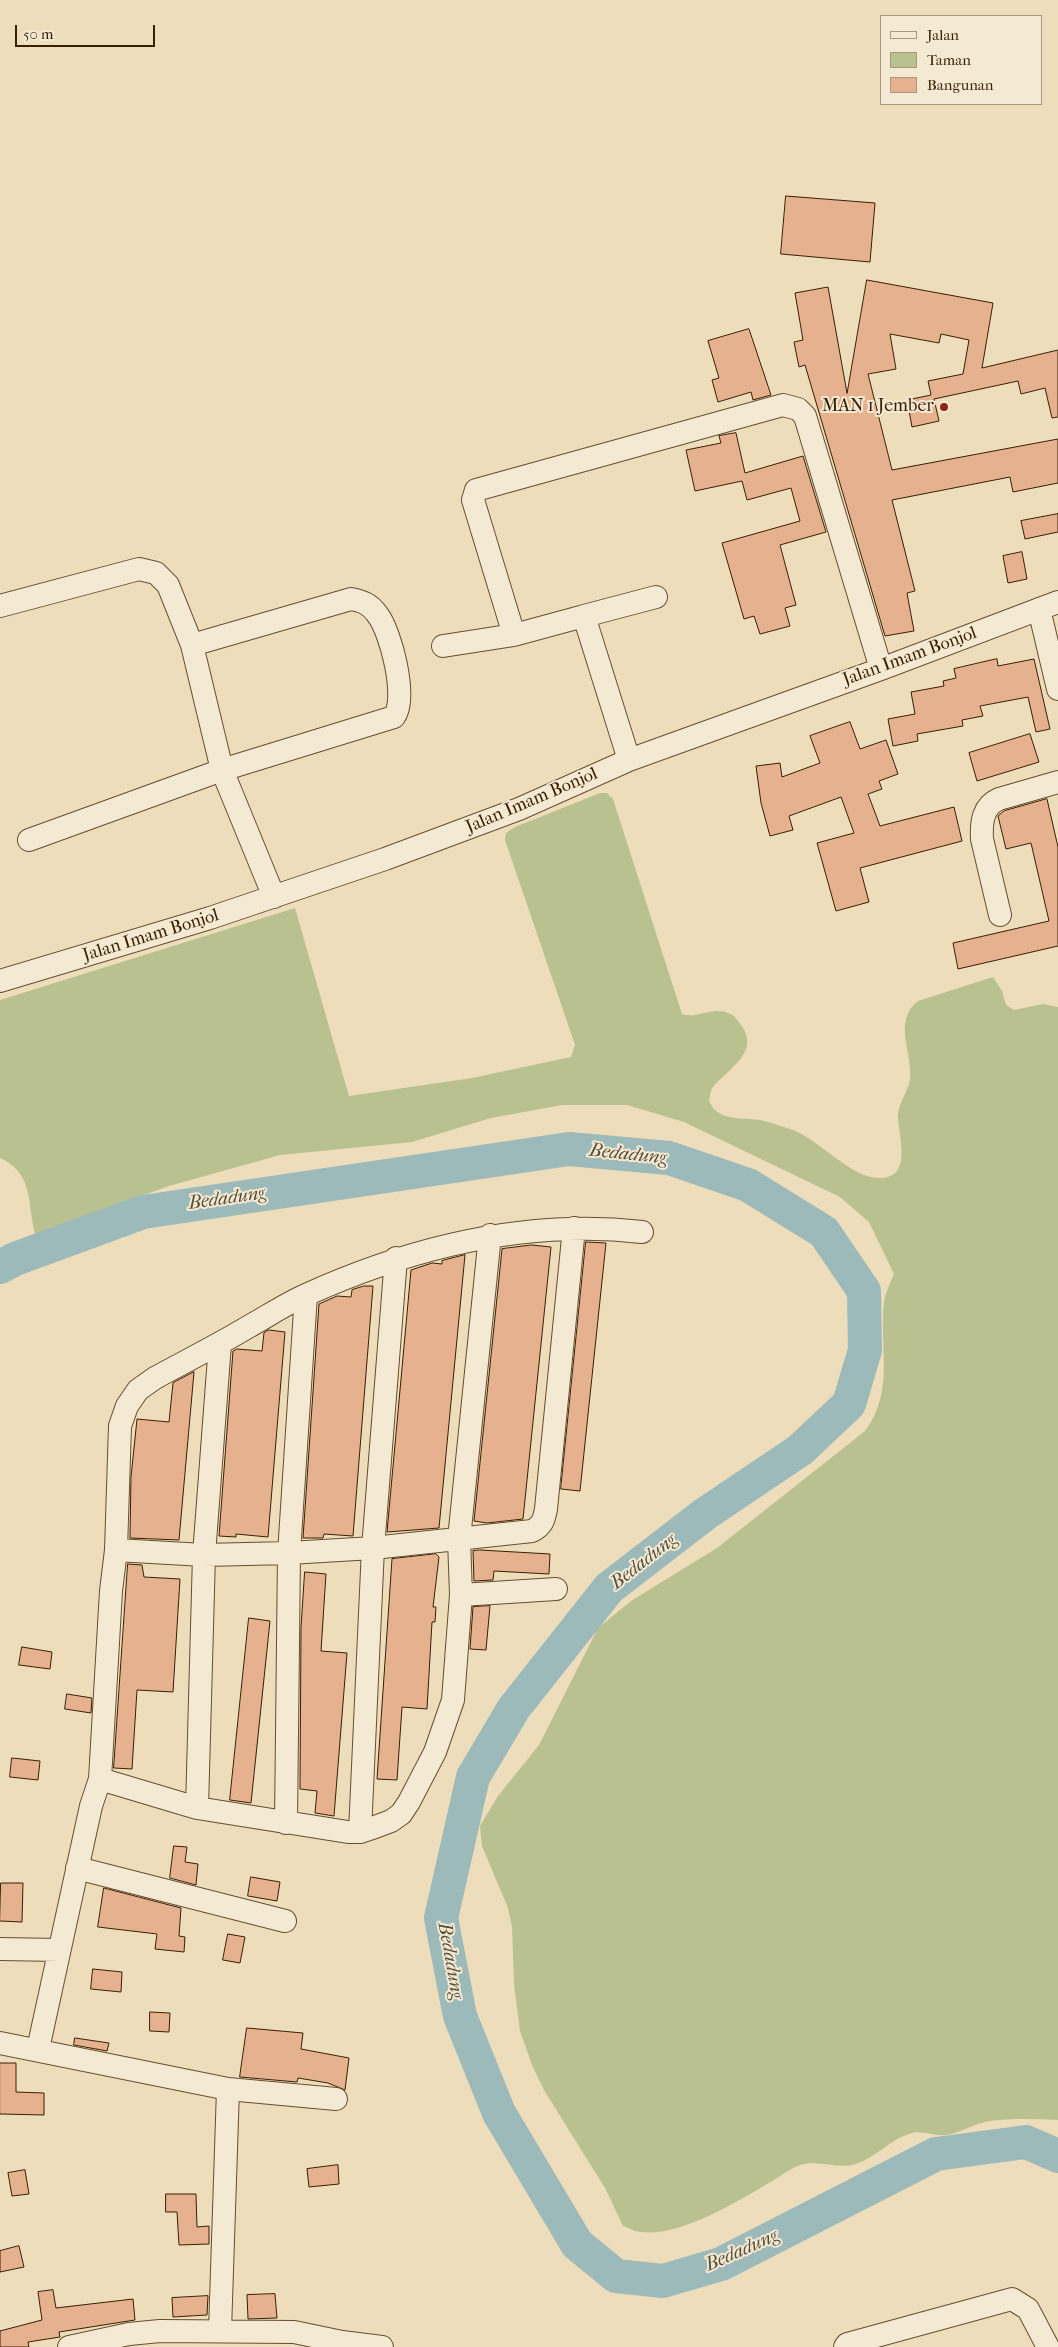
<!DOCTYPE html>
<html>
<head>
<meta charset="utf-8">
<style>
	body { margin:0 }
	#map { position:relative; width:1058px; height:2347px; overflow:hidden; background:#edb; font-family:"IM FELL French Canon",serif }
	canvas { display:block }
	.legend { position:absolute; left:880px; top:15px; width:162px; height:90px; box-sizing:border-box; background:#f4e9d3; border:1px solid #a9987f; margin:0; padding:6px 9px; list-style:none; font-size:15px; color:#391f02 }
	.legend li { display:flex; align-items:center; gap:10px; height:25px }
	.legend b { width:25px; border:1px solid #a9987f }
	.scale { position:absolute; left:15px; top:25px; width:140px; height:22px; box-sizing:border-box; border:2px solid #391f02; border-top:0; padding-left:6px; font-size:15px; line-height:18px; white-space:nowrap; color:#391f02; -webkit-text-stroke:4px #f4e9d3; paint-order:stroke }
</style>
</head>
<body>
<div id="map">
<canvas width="1058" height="2347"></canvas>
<ul class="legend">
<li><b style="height:6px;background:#f4e9d3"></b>Jalan</li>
<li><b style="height:14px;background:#b9c190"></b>Taman</li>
<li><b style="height:14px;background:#e5b18f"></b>Bangunan</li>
</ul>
<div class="scale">50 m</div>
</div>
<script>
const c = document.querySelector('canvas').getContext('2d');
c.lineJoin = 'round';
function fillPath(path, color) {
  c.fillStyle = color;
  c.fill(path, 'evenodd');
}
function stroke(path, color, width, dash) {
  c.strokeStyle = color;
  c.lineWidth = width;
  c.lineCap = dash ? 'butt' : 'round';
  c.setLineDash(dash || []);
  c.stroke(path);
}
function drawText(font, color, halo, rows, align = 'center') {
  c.font = font + ' "IM FELL French Canon",serif';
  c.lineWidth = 4;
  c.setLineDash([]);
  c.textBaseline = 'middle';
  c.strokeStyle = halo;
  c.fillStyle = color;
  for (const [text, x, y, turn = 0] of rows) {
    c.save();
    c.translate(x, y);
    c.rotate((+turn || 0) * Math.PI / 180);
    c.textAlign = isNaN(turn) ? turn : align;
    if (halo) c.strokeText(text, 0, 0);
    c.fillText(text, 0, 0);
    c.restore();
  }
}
fillPath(new Path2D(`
	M600 793H607L613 799 682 1014C697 1020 715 1003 734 1016 736 1018 739 1023 741 1025 761 1052 728 1069 713 1087 710 1090 710 1097 709 1101 711 1104 713 1109 716 1111 727 1120 747 1118 760 1120 770 1122 780 1126 790 1129 817 1137 850 1178 879 1178 914 1179 898 1135 898 1116 898 1103 908 1092 910 1080 913 1053 892 1021 918 1001L993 977 1002 991 1006 1005 1014 1010 1043 1004 1058 1007V2120C1035 2119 1012 2118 990 2121 975 2123 961 2133 946 2135 933 2137 922 2129 909 2134 890 2140 876 2157 856 2164 838 2170 819 2159 800 2165 789 2169 778 2178 767 2184 735 2203 679 2237 641 2232 635 2232 629 2228 623 2226L605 2188 544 2090 532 2065 520 2031 514 1984 512 1927 508 1908 482 1846 480 1826 498 1796 539 1745 598 1628 631 1601 717 1548 865 1431C895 1391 879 1349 884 1303 885 1294 890 1283 894 1274L869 1222 840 1197 684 1122 627 1105H562L491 1118 412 1142 280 1155 169 1186 35 1234C27 1203 34 1173 0 1158V1000L295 908 349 1096 472 1078 571 1057 575 1045 505 840 506 833 515 827Z`), '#b9c190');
stroke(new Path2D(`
	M0 1267 15 1259 143 1212 569 1149 669 1158 748 1185 824 1232 864 1291 865 1350 849 1404 800 1450 705 1514 609 1588 514 1708 473 1777 441 1918 460 2016 499 2113 577 2244 616 2276 663 2281 721 2264 936 2154 1026 2142 1058 2156`), '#9dbaba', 34);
const building = new Path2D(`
	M786 196 875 203 870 262 781 254Z
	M867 280 993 303 982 368 1058 350V417L1052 418 1045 388 1021 394 1018 381 934 399 939 421 912 427 907 400 931 395 928 381 963 374 969 340 941 334 939 343 890 334 896 369 868 374 892 470 1058 439V483L1013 492 1010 477 892 500 915 591 907 593 914 631 885 636 805 365 799 367 794 342 803 340 795 293 828 287 847 393Z
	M749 329 771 395 753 400 751 392 718 402 712 380 719 378 708 341Z
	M736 433 745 473 803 456 826 532 780 545 796 605 785 608 790 626 760 634 754 616 744 619 722 543 800 521 791 488 747 500 742 481 695 491 686 450 721 443 719 436Z
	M1058 514V532L1025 539 1021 521Z
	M1022 552 1027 579 1008 583 1003 556Z
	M997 659 998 666 1034 659 1050 729 1036 732 1028 697 980 706 983 716 962 720 963 726 917 734 918 741 893 746 888 719 915 714 911 692 944 686 943 681 956 678 954 669Z
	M850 722 860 749 886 740 898 774 879 781 882 789 868 794 880 826 954 807 962 841 860 868 869 902 836 911 817 843 854 833 841 797 789 816 793 830 770 836 761 803 756 766 780 763 782 777 820 763 810 736Z
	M1030 734 1039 762 977 781 969 753Z
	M1047 799 1058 847V946L958 969 953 943 1049 921 1031 843 1006 849 998 816 1004 811Z
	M586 1242 606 1243 580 1491 561 1489Z
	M532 1245 551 1247 523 1519 487 1523 474 1521 502 1249Z
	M465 1255 439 1528 387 1532 411 1270 432 1263 442 1264V1261Z
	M364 1286H373L353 1536 324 1534 323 1538H303L319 1304 337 1296 351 1297 352 1290Z
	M269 1330 285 1332 268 1537 236 1534V1537L219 1536 233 1351 237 1349 262 1351 264 1333Z
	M194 1372 179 1540 130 1538 131 1477 137 1419 169 1422 173 1383Z
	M480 1550 550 1554 549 1574 494 1571 493 1580 474 1581 473 1551Z
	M436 1554 439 1557 433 1607H436L435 1622H432L427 1709 402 1707 397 1780 377 1779 392 1559Z
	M128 1564 142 1565 144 1577 180 1579 173 1692 137 1690 132 1769 114 1768Z
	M305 1572 326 1574 321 1651 347 1653 334 1816 315 1813 317 1791 300 1789 301 1628Z
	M490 1606 486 1650 470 1649 473 1607Z
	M249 1618 270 1621 251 1803 230 1800Z
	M22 1647 52 1652 50 1669 19 1665Z
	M67 1694 92 1698 91 1713 65 1709Z
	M12 1758 40 1761 38 1780 10 1777Z
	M174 1846 187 1847 185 1862 198 1864 196 1885 170 1878Z
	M251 1877 280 1882 277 1901 248 1896Z
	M1 1883H23L22 1922 0 1921Z
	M104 1888 181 1908 179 1936 185 1937 184 1952 155 1949 157 1934 98 1927Z
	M228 1934 245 1937 240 1963 223 1960Z
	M93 1969 122 1972 121 1992 91 1989Z
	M150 2012 170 2013 169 2032 150 2031Z
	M247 2028 303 2033 301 2049 349 2058 345 2090 328 2083 298 2078 297 2082 240 2077Z
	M75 2038 109 2043 107 2051 74 2045Z
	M0 2063H16V2092L44 2093V2115L0 2114Z
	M338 2165 339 2184 309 2187 307 2169Z
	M25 2170 29 2194 12 2196 8 2173Z
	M166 2194H196L197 2227 209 2226V2244L179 2245 177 2212H166Z
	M19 2246 24 2267 0 2272V2251Z
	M53 2290 56 2308 133 2299 135 2320 59 2332 60 2337 28 2342 29 2347H0V2331L42 2320 38 2292Z
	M275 2294 277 2318 248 2319 247 2295Z
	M208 2296 207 2315 173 2317 172 2298Z`);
fillPath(building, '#e5b18f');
stroke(building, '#391f02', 1);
const minor = new Path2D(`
	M0 606 139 569 156 573 168 585 192 645 222 770 274 897
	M1039 609 1058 689
	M584 616 656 597
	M443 646 514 635
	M629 760 584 616 514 635 473 500 476 490 783 405 798 409 805 416 881 669
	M29 840 222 770 394 717C408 699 391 631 377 614 370 604 362 601 351 599L192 645
	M1000 915 982 839C981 822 983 806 999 799L1058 782
	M0 981 210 918 385 859 519 809 629 760 881 669 1058 602
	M396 1258 373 1548 532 1531C542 1526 544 1520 546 1509L574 1228
	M116 1550 120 1426 127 1406 138 1390 155 1378C186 1361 218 1345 248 1327 268 1316 287 1303 308 1294 413 1247 526 1219 642 1232
	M461 1595 556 1589
	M100 1779 197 1808 348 1832H360L375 1827 391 1821 401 1814 409 1802 435 1752 453 1700 461 1595 459 1539 490 1235
	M197 1808 204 1555 220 1344
	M286 1823 289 1553 306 1295
	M77 1868 285 1921
	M0 1949 59 1950
	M0 2043 228 2089 220 2331
	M38 2049 91 1806 100 1779 111 1591 116 1550 204 1555 289 1553 373 1548 360 1832
	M228 2089 336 2099
	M69 2347 129 2334 160 2331 294 2332 342 2342 382 2347
	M845 2347 847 2344 1012 2299 1028 2309 1048 2347`);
stroke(minor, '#664e30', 24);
stroke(minor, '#f4e9d3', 22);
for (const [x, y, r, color] of [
	[944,407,5,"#8f2418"]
]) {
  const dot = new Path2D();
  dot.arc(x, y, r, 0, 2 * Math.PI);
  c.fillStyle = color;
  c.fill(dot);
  stroke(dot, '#f4e9d3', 2);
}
drawText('18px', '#391f02', '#f4e9d3', [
	["MAN 1 Jember",934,407]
], 'right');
drawText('18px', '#391f02', '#f4e9d3', [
	["Jalan Imam Bonjol",910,657,-20],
	["Jalan Imam Bonjol",532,801,-23],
	["Jalan Imam Bonjol",151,936,-17]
]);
drawText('italic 19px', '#574e39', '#f4e9d3', [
	["Bedadung",628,1155,6],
	["Bedadung",227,1199,-8],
	["Bedadung",644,1562,-38],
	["Bedadung",450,1961,80],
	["Bedadung",742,2251,-24]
]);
</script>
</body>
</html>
